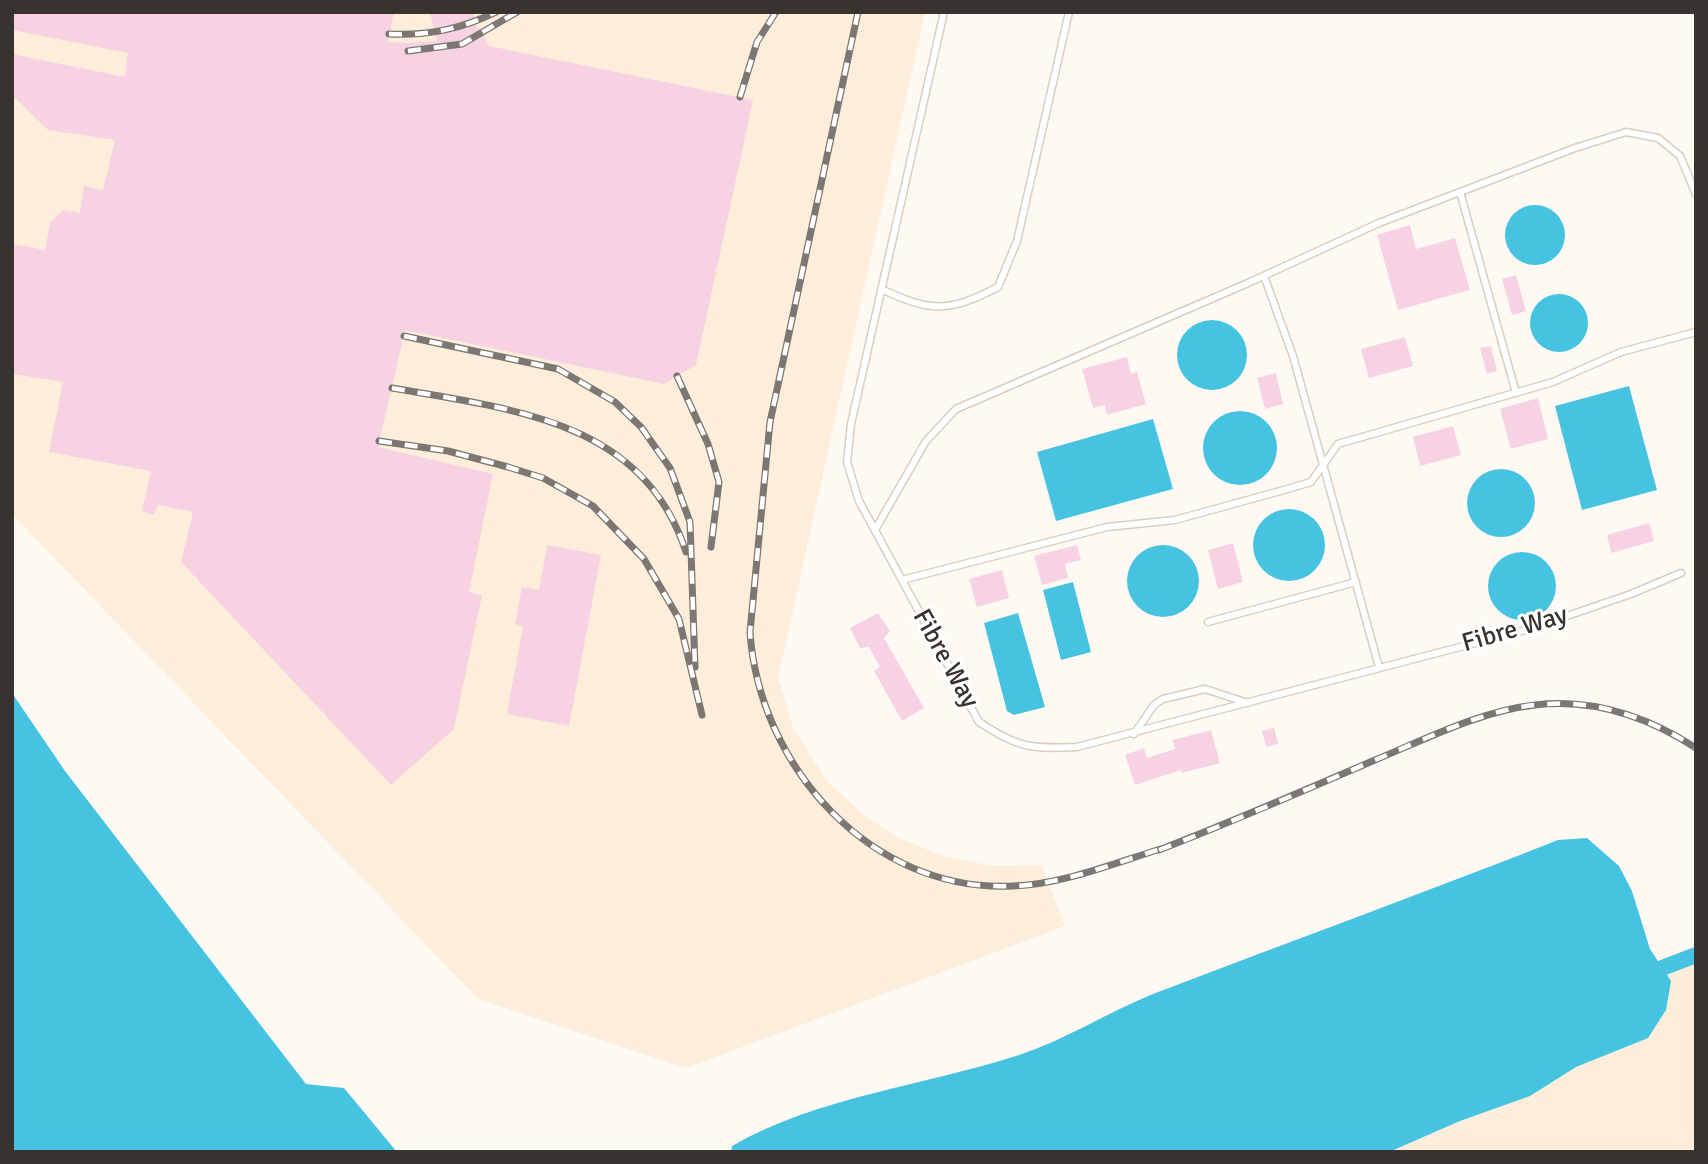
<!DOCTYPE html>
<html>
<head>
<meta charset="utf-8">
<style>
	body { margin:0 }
	#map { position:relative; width:1708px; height:1164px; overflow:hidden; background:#fff9f4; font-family:Signika,sans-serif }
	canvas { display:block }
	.frame { position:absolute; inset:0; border:14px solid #38332e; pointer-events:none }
</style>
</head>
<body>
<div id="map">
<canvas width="1708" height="1164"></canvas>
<div class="frame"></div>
</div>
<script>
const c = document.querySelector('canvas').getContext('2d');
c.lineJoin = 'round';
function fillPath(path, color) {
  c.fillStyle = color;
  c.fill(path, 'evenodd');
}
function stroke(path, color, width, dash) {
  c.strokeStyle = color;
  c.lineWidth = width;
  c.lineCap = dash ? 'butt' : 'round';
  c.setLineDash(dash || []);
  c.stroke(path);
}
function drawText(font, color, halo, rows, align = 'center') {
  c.font = font + ' Signika,sans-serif';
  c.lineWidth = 6;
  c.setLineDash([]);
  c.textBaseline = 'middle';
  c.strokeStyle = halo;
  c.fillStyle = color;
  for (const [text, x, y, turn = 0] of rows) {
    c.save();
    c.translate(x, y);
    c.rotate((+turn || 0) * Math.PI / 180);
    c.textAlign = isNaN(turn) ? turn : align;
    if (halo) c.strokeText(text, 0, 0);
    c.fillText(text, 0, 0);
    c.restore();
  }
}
fillPath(new Path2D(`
	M12 12H925L778 678 793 728 827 781 866 817 901 839 946 857 994 866 1042 865 1065 926 686 1068 478 999 12 514Z
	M1696 962V1152H1220L1662 968Z`), '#fceeda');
fillPath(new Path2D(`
	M1505 235a30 30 0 1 1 60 0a30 30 0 1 1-60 0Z
	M1530 323a29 29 0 1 1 58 0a29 29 0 1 1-58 0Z
	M1177 355a35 35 0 1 1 70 0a35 35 0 1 1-70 0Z
	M1629 386 1657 490 1582 510 1555 406Z
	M1203 448a37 37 0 1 1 74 0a37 37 0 1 1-74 0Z
	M1153 419 1173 489 1056 521 1037 452Z
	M1467 503a34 34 0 1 1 68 0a34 34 0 1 1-68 0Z
	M1253 545a36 36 0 1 1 72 0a36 36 0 1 1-72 0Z
	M1127 581a36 36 0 1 1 72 0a36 36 0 1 1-72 0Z
	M1488 586a34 34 0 1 1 68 0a34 34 0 1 1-68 0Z
	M1073 582 1091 652 1061 660 1043 590Z
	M1018 613 1045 707 1014 715 1007 711 984 623Z
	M12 693 65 771 306 1084 344 1088 397 1152H12Z
	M1587 838 1619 866 1632 891 1650 949 1671 981 1666 1010 1648 1038 1576 1067 1530 1096 1460 1121 1389 1152H731L732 1146C819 1096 924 1086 1019 1055 1065 1040 1108 1012 1153 994 1288 942 1424 893 1558 840Z`), '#47c3e2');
stroke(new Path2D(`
	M1662 968 1696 955`), '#47c3e2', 16);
fillPath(new Path2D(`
	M12 12H394L388 42 408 43 437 41 430 12H473L477 29 480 28 489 46 753 100 696 365 664 384 405 330 378 447 493 474 469 592 482 595 454 729 391 785 181 562 193 512 158 505 154 515 142 511 151 471 49 452 63 382 12 374V244L45 250 50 223 64 210 80 213 84 186 103 190 115 140 48 130 12 95V54L125 77 128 53 12 30Z
	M1410 225 1416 249 1455 238 1470 290 1398 310 1377 235Z
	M1516 275 1526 311 1512 315 1502 279Z
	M1405 337 1413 366 1369 378 1361 349Z
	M1491 346 1497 371 1487 374 1480 348Z
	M1127 357 1131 374 1137 372 1146 404 1107 415 1105 405 1093 408 1082 369Z
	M1276 373 1283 404 1265 409 1257 378Z
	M1538 398 1548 439 1511 449 1500 409Z
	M1453 426 1461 455 1420 466 1413 437Z
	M1649 523 1654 541 1611 553 1607 535Z
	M1233 543 1243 582 1218 589 1208 550Z
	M547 545 601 555 569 726 507 714 523 626 515 624 522 587 539 590Z
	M1077 545 1081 560 1065 564 1068 578 1042 585 1034 556Z
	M1002 570 1009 598 977 607 969 579Z
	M878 613 890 631 884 638 924 708 902 721 874 671 880 667 869 647 860 648 850 628Z
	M1274 728 1278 744 1266 747 1262 731Z
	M1211 730 1220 763 1182 773 1181 770 1135 785 1125 755 1144 748 1147 758 1175 749 1173 740Z`), '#f6d2e3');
const service = new Path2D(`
	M944 12 851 424 847 462 859 501 979 722C1018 748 1031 749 1077 747L1529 629 1631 594 1681 573
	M1460 192 1516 393
	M1264 276 1293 356 1379 667
	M881 289C931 312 948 313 998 287L1017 241 1069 12
	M875 530 926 441 956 409 1248 283 1379 223 1575 148 1626 132 1658 138 1680 156 1696 194
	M902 580 1107 527 1175 520 1284 490 1311 482 1338 444 1553 382 1621 352 1696 332
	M1208 622 1356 582
	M1134 734 1154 705 1163 699 1205 689 1248 703`);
stroke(service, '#dacdc1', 9);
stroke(service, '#fff', 6);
const rail = new Path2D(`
	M858 12 770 422 750 632C759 766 871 893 1013 886 1065 884 1117 862 1167 847
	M389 34C428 36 461 29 496 12
	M408 51 462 44 517 12
	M740 97 757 42 776 12
	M404 336 558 369 615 402 641 427 670 468 690 522 695 667
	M677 376 708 444 719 482 711 547
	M392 388C509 409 643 419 686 552
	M379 441 448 451 508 467 543 478 593 506 644 559 679 619 702 715
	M1159 850C1232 822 1303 791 1375 760 1426 739 1480 711 1535 705 1594 698 1648 717 1696 748`);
stroke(rail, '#7c7772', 7);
stroke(rail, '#fff', 4.5, [13]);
drawText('26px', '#38332e', '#fff', [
	["Fibre Way",1515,630,-16],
	["Fibre Way",945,659,61]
]);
</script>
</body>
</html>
